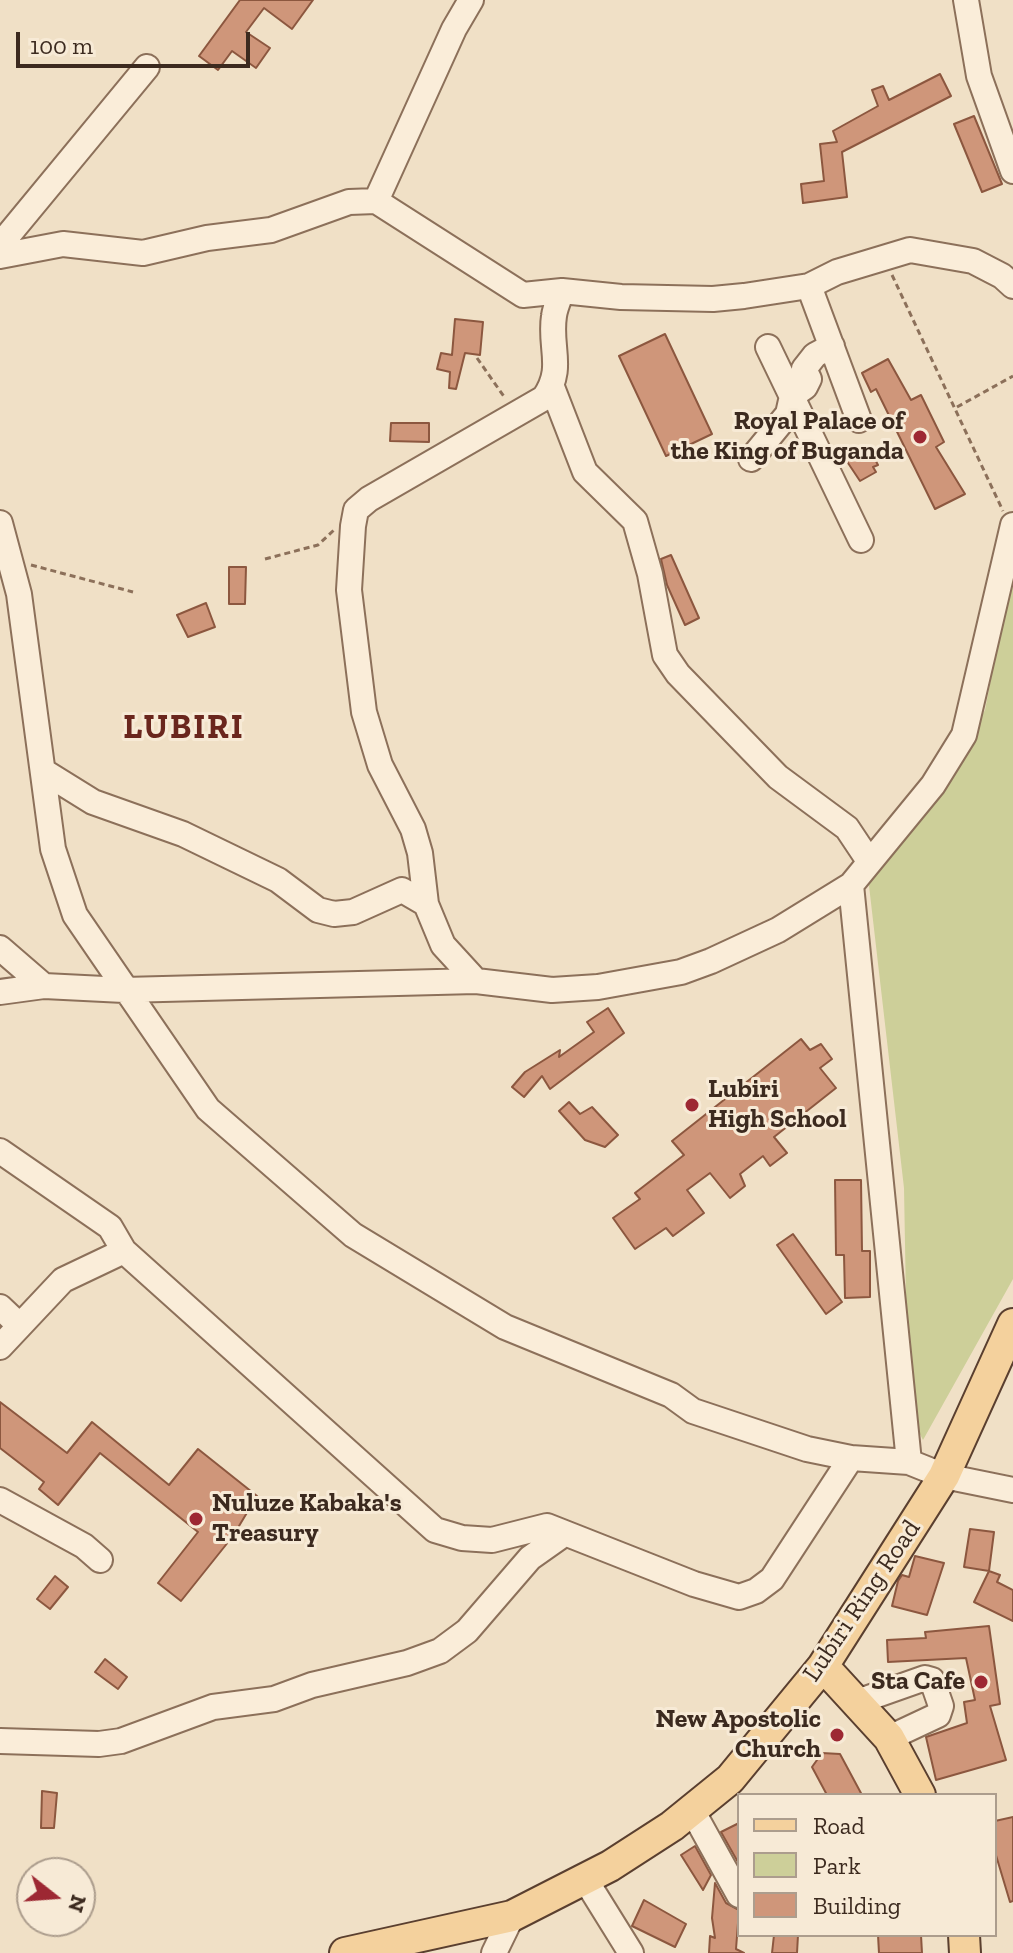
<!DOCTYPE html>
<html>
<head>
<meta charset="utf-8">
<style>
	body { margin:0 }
	#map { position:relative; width:1013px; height:1953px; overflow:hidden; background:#f0e0c6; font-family:"Zilla Slab",serif }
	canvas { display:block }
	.legend { position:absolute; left:737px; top:1793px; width:260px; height:144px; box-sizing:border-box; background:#f7ead6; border:2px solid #ac9d8d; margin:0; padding:10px 14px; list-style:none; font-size:24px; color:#3c2a1f }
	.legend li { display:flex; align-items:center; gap:16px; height:40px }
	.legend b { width:40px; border:2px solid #ac9d8d }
	.north { position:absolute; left:16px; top:1857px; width:80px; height:80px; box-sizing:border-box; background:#f7ead6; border:2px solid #ac9d8d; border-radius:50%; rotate:107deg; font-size:22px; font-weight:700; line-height:32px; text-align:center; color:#3c2a1f }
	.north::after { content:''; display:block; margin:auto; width:28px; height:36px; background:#9d2833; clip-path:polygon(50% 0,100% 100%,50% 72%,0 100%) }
	.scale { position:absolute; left:16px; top:32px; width:234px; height:36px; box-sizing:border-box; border:4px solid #3c2a1f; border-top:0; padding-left:10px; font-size:24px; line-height:28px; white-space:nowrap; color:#3c2a1f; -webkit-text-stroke:6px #f7ead6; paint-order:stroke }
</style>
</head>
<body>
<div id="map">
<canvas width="1013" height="1953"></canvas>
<ul class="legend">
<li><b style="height:10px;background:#f4d19d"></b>Road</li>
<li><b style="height:22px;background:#cdcf99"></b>Park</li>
<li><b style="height:22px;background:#cf967a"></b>Building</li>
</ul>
<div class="north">N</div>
<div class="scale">100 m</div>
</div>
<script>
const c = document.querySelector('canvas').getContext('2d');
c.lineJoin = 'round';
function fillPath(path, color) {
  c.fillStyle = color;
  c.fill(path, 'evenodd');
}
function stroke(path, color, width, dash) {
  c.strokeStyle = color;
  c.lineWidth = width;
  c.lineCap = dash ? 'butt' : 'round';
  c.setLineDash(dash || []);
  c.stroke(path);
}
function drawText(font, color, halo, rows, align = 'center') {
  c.font = font + ' "Zilla Slab",serif';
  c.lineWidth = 6;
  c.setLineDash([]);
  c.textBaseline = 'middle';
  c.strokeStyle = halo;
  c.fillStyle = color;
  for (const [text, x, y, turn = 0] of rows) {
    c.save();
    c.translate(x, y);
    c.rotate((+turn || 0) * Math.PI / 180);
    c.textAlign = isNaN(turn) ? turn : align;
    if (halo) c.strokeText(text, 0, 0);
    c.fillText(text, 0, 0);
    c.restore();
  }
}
fillPath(new Path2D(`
	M1013 564V1279L923 1440 908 1411 904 1188 868 877 931 806 985 710Z`), '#cdcf99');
const building = new Path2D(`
	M240 0H313L292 29 264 8 246 32 270 48 256 68 232 51 218 70 199 56Z
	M940 74 951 96 842 152 847 197 803 203 801 184 824 181 820 144 837 142 833 131 878 106 872 90 883 86 889 100Z
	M974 116 1002 184 982 192 954 124Z
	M455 319 483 322 480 355 465 353 456 389 449 388 450 372 437 369 441 353 452 355Z
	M665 334 712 434 666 456 619 356Z
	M888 359 911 400 921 395 944 442 936 447 965 494 935 509 876 389 871 392 862 373Z
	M391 423H429V442L390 441Z
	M869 448 878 465 873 467 876 472 860 481 846 460Z
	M671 555 699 618 685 625 667 585 661 559Z
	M229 567H246L245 604H229Z
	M206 603 215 627 188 637 177 615Z
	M608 1008 624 1033 550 1089 542 1076 524 1097 512 1087 525 1072 560 1050 559 1057 594 1032 587 1022Z
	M801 1039 810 1050 821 1044 832 1059 820 1068 836 1088 774 1137 787 1153 770 1166 763 1156 740 1174 745 1186 730 1198 710 1173 687 1190 704 1213 673 1236 666 1228 635 1249 613 1218 640 1199 635 1193 684 1155 672 1141Z
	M569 1102 580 1114 592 1107 618 1135 605 1147 585 1140 559 1111Z
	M835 1180H861L862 1251H870V1297L845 1298 844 1255H836Z
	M793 1234 842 1302 826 1314 777 1245Z
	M0 1402 67 1453 92 1422 169 1485 198 1449 257 1496 233 1536 181 1601 158 1583 198 1532 100 1453 58 1505 39 1489 44 1482 0 1448Z
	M970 1529 994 1532 989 1571 1000 1575 997 1582 1013 1590V1621L974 1602 989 1571 964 1567Z
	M915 1556 944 1563 927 1615 892 1606 898 1581 902 1575 909 1577Z
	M55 1576 68 1587 50 1609 37 1599Z
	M989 1626 1000 1704 990 1706 1006 1760 936 1780 926 1737 967 1723 964 1702 975 1700 966 1658 888 1662 887 1640 926 1638 925 1632Z
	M105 1659 127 1677 118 1689 95 1672Z
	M822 1753 840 1754 862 1795H827L812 1767Z
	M42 1791 57 1793 54 1828H41Z
	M1013 1817V1901L1010 1902 995 1852V1821Z
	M739 1823V1864L721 1832Z
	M695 1846 711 1875 703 1890 681 1855Z
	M715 1883 726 1903 739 1910 736 1949 744 1953H709L710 1936 715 1938 712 1918Z
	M644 1900 686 1924 675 1947 632 1926Z
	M774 1935H798L797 1953H772Z
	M878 1935H921L922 1953H879Z`);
fillPath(building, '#cf967a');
stroke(building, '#8c573f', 2);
const minor = new Path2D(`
	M966 0 979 76 1013 171
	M376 201 454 29 471 0
	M0 245 147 67
	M0 256 63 244 143 253 207 238 271 230 349 202 376 201 523 295 562 291 621 297 713 299 744 296 809 286 837 272 910 250 973 261 1002 276 1013 286
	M809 286 859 420
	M768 347 861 540
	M552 387 585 472 635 521 650 574 665 655 678 674 778 777 847 828 869 861
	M751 459 788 414 792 396 805 387 809 379 804 369 815 355 832 346
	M0 523 19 594 53 849 75 915 208 1109 353 1235 505 1327 671 1395 693 1411 807 1449 851 1458 909 1462 944 1476 1013 1490
	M43 771 93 802 183 834 278 880 318 910 334 914 353 912 402 890 426 904
	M851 885 909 1462
	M0 948 44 986
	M476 981 443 945 426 904 420 853 413 829 380 765 364 712 349 590 353 526 356 510 369 499 544 398C565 368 549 348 554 316 555 308 559 299 562 291
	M0 992 44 986 124 990 476 981 552 990 598 987 681 972 711 961 778 930 851 885 933 785 964 735 1013 525
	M0 1151 110 1227 124 1251 435 1530 462 1538 492 1540 547 1526 694 1584 739 1597 756 1591 772 1579 851 1458
	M0 1307 19 1325
	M0 1347 63 1280 124 1251
	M0 1500 84 1546 100 1560
	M857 1702 925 1678 932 1680 941 1706 938 1715 889 1738
	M0 1741 99 1744 121 1741 213 1707 274 1699 312 1685 407 1663 440 1651 467 1631 530 1558 564 1534
	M692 1810 739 1895
	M585 1879 631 1953
	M494 1953 512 1916`);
const major = new Path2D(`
	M823 1666 889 1738 920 1795
	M964 1935 965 1953
	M345 1953 512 1916 610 1866 672 1826 730 1779 823 1666 944 1476 1013 1324`);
stroke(minor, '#8c705a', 28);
stroke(major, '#5a3f2f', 34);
stroke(new Path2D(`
	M892 275 1003 511
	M477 358 505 398
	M957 407 1013 376
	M265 559 318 545 334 530
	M31 565 133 592`), '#8c705a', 3, [6, 4]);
stroke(minor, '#faedd9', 24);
stroke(major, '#f4d19d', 30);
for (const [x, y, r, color] of [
	[920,437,8,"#9d2833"],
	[692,1105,8,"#9d2833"],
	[196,1519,8,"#9d2833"],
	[981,1682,8,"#9d2833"],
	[837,1735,8,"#9d2833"]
]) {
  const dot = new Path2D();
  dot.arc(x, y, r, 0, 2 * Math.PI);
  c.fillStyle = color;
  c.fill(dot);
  stroke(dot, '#f7ead6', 3);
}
drawText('bold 26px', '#3c2a1f', '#f7ead6', [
	["Royal Palace of",904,422],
	["the King of Buganda",904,452],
	["Lubiri",708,1090,"left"],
	["High School",708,1120,"left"],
	["Nuluze Kabaka's",212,1504,"left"],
	["Treasury",212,1534,"left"],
	["Sta Cafe",965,1682],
	["New Apostolic",821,1720],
	["Church",821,1750]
], 'right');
drawText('26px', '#3c2a1f', '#f7ead6', [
	["Lubiri Ring Road",862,1601,-56]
]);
c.letterSpacing = '2px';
drawText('bold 34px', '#6a261d', '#f7ead6', [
	["LUBIRI",184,728]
]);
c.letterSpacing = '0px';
</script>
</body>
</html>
